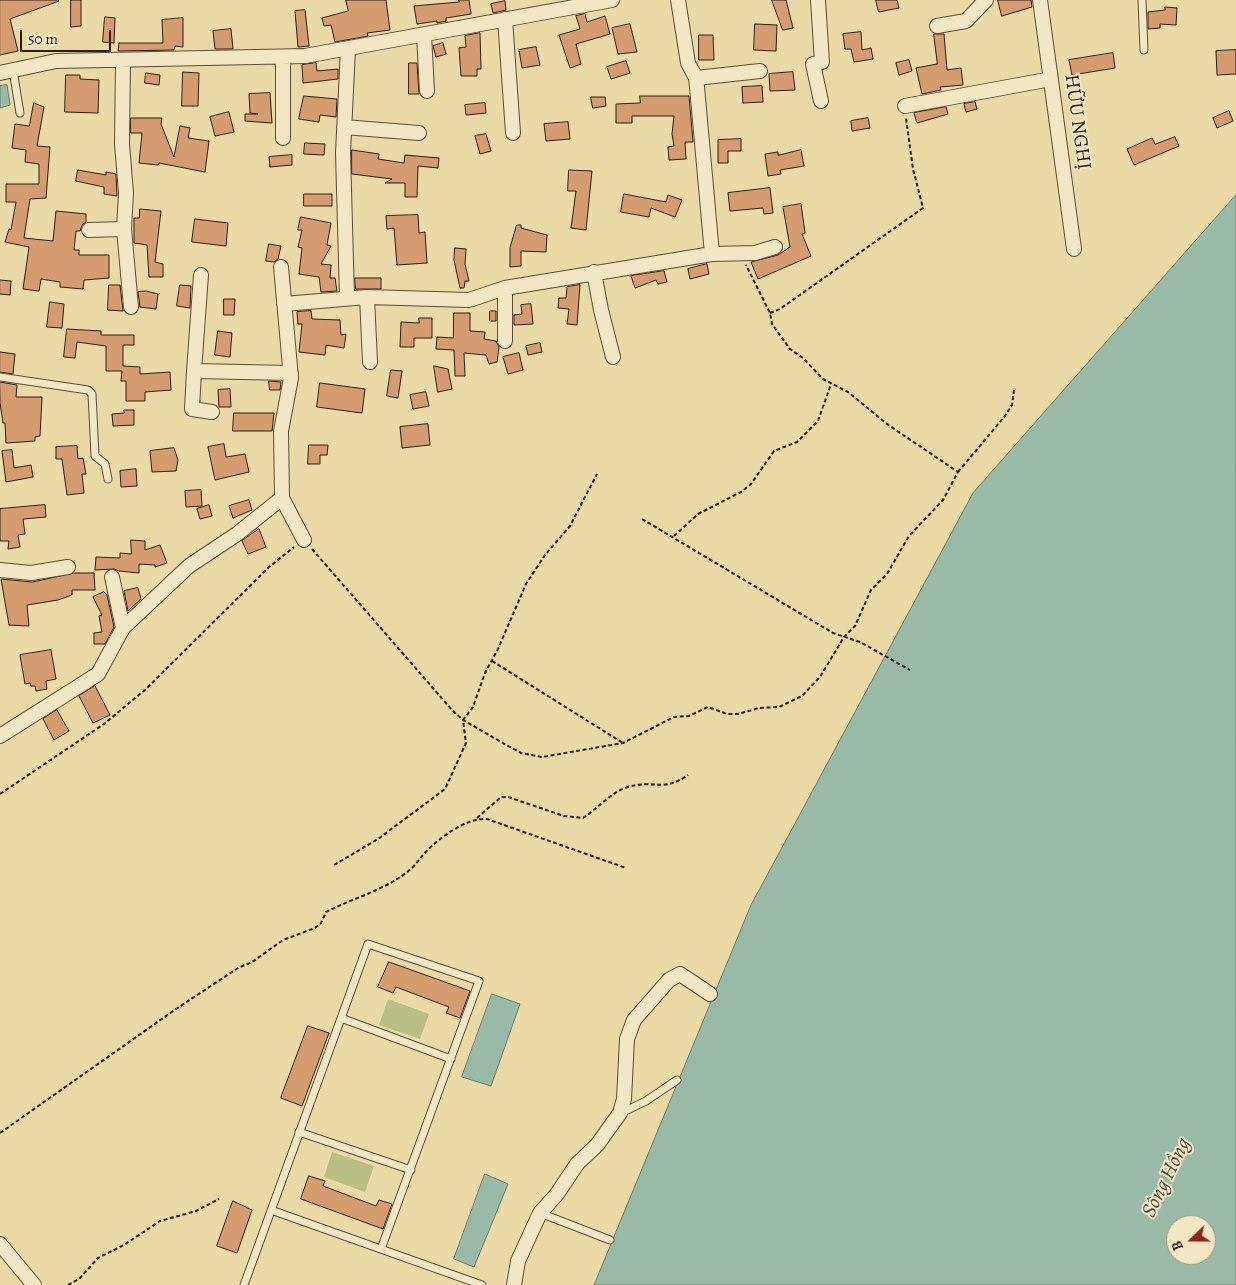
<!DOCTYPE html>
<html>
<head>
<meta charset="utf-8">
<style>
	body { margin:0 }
	#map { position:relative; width:1236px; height:1285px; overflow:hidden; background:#ebd9a6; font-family:Alegreya,serif }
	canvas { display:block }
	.north { position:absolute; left:1166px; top:1215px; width:50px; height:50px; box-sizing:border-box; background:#f2e6c5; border:1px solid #a3967f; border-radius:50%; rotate:248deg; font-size:14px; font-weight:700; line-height:20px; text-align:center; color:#2c1d17 }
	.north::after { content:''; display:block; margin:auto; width:18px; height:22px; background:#8f2418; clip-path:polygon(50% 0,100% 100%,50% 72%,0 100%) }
	.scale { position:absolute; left:20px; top:30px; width:91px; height:22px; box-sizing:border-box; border:2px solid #2c1d17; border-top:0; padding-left:6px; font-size:15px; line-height:18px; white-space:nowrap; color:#2c1d17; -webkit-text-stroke:4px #f2e6c5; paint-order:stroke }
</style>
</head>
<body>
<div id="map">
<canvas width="1236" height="1285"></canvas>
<div class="north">B</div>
<div class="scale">50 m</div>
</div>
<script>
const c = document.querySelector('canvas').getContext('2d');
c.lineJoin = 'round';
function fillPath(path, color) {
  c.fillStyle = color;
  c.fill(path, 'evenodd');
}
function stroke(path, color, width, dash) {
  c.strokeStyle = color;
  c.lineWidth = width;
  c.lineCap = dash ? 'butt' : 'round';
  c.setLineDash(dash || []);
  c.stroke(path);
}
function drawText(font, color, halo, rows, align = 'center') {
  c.font = font + ' Alegreya,serif';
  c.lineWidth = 4;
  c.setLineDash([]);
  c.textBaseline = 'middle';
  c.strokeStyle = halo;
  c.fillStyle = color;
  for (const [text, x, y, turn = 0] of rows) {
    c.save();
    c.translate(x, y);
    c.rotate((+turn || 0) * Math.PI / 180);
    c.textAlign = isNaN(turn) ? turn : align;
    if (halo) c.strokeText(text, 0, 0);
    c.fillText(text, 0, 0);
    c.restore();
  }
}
fillPath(new Path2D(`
	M388 999 429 1014 420 1039 379 1025Z
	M332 1152 374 1166 365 1192 324 1177Z`), '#babf85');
const water = new Path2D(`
	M7 85 10 105 0 108V86Z
	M1236 195V1285H594L751 905 973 493ZM1176 1225H1206V1255H1176Z
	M492 994 520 1004 491 1086 462 1077Z
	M485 1174 508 1184 474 1267 454 1259Z`);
fillPath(water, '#98baa7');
stroke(water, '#6d7b6d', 1);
const building = new Path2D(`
	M0 0H58L59 1 10 19 18 51 0 55Z
	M71 0H81V26L71 27Z
	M346 0H386L390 30 367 33 368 36 335 42 331 25 324 26 322 18 348 11Z
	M459 0H469L471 14 446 18V21L437 23V21L417 24 414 6 459 2Z
	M772 0H786L793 28 783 30Z
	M876 0H897L899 8 879 12Z
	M998 0H1031L1032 7 1002 16Z
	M505 1 506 10 493 13 491 4Z
	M1165 7 1177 8 1176 25 1160 24V28L1148 29V12L1165 10Z
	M305 10 309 46 298 47 295 11Z
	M585 14 587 22 605 16 610 34 576 44 581 64 570 68 559 35 580 29 576 16Z
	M105 17 115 18 114 43 103 42Z
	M183 18V47L175 46 174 50 118 51 119 43H163L162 20Z
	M630 24 637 52 618 54 612 28Z
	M755 24 777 25 776 51 754 50Z
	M231 29 233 49H215L213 31Z
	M861 32 862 50 871 48 873 59 854 62 851 49H845L843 34Z
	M480 33 481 69H477V76H461L459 48 466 47 465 36Z
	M934 34H944L947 70 961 68 963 85 940 87 941 90 922 94 916 68 937 64Z
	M699 35H713L714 60H699Z
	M443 43 446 54 436 57 433 46Z
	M536 47 540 65 522 68 519 50Z
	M1236 50V74L1217 75 1216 51Z
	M1113 53 1115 68 1072 75 1069 60Z
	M909 60 912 71 899 75 896 63Z
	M626 61 630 73 611 79 607 67Z
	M316 63 317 71 338 69V79L303 83 302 65Z
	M409 63H417L419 94H409Z
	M183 72 199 73 198 106H182Z
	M793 72 795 90 770 91 769 74Z
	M146 73 160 75 159 85 145 83Z
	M66 75H80V79L99 80 98 113 65 112Z
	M762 86 763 102 743 103 742 87Z
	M270 93 272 123 245 121V114H258L250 113 249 94Z
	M304 96 337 99 336 117 320 115 319 122 299 119Z
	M640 96H689L693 142H685L686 159 669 160 668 147 674 146 672 134 674 116H632V123H616V104L640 103Z
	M591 97H605L606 106 593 108Z
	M975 102 977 109 966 112 964 104Z
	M34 103 44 107 37 146 50 147 46 198 30 199 24 238 53 241 56 211 86 214V222L82 225 80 231H76L74 250H79V255H109V278L84 280 83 289 60 287V282L41 279 39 291 23 289 29 247 5 242 9 229 11 230 16 202H6V184H39V164L25 162 26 150 12 148 15 124 29 126Z
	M485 103 486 113 466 115 465 105Z
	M946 107 948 114 917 123 914 113Z
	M1229 111 1233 121 1217 128 1213 118Z
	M229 112 234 132 215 136 210 117Z
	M131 118H162L161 124 174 157 180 126 190 128 188 138 209 141 205 172 159 163 158 165 139 163 142 133H131Z
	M868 118 870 128 852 131 851 121Z
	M568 122 570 139 546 141 544 124Z
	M486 134 491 151 480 154 475 136Z
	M1175 137 1179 146 1134 165 1127 149 1152 138 1155 144Z
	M741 139V151H728V163H718V140Z
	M305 143 325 144 324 155 304 154Z
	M352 150 379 154 378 159 404 163 405 155 439 158 438 168 418 166 417 197H405V183H385L392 179 352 174Z
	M801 150 804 166 780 170 781 174 768 176 765 154 778 152V155Z
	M292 155V165L270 167 269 157Z
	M78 170 106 175V172L116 174 117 196 104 194V187L76 181Z
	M569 170 592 171 586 230 571 228 576 191H568Z
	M770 188 773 213 764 214 763 208 730 211 728 193Z
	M304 194H332V206H304Z
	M624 194 666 202 668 195 682 200 675 217 651 208 649 217 621 212Z
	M801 204 805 233 802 234 811 256 758 279 751 262 778 255 790 247 783 207Z
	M140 209 161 211 155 262 163 264V277H149L147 245 134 243V218H139Z
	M418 215 419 233 425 232 427 263 397 265 394 228 387 229 386 216Z
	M301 217 331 223 327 245 331 246 321 264 331 265 330 278H335L337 291 321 292 319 277 299 274 302 248 298 247 302 230H298Z
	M195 219 228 223 226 246 192 242Z
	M517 225H521V228L547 235 546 252 521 251V266L510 267V248Z
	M269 244 281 246 278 259 274 262 266 261Z
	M455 248 466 249 465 264 469 281H465L464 288H460L454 260Z
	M707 264 709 274 690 279 688 269Z
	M664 271 667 282 658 284 656 280 635 288 631 276Z
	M355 278H381V289H356Z
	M0 280 11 281 10 295 0 294Z
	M109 285H120L123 311 108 310Z
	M180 285 191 286 190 308 177 306Z
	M580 285 577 325 567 324 569 309 558 308 559 298H566L567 287Z
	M146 291 158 294 156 309 140 307 138 292Z
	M224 299H235L234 315H224Z
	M50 302 64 304 62 328 47 327Z
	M531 304 533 324 514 325V315L522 314 521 305Z
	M311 311 312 319 340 320 341 335 346 334 344 348 326 345 325 355 299 352 302 324H298L297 312Z
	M490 311H496V321H490Z
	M454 313H470V331L485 332 484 339 496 341 499 347 497 362 489 364 486 355 464 353 465 376H455L454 350 436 349 437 337 453 338Z
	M419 318H432V338H414V347H400L401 322 419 323Z
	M67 329 101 331V335H134V345H123V366L140 367V374L170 372 171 390 145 392V401H126V381H121L122 371H106V346L77 342 75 358 64 357Z
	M218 331 232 333 230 357 215 355Z
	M540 343 542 352 528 355 526 346Z
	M0 352 15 354 13 374 0 372Z
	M519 353 523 370 508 374 503 357Z
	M434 366 448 369 452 389 438 392Z
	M391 370 402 371 398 398 387 396Z
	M269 381 281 382 280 390H270Z
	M0 382 17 385 16 397H42L40 436 35 437V441L6 443 5 423H3L0 403Z
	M320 383 365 389 362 413 317 407Z
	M230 389 231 407H219L218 390Z
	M426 392 429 406 413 409 410 395Z
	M124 410H134V425L113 426 112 414 124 413Z
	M234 413H274L272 431H233Z
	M428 424 430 445 402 448 400 427Z
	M224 444 226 457 245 454 249 472 215 480 208 447Z
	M309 445H328L327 455H320V464H308Z
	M77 446 78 459 83 458 86 474H82L84 493 67 495 62 459H56V447Z
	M174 448 178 460 176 471 152 472 150 451Z
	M12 450 14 468 31 465 33 477 6 482 2 451Z
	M136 469 137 486 121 487 120 471Z
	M201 490 202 506 186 507 185 491Z
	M249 500 252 510 233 518 229 506Z
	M45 505 46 517 23 519 25 534 18 535 20 547 8 549 9 541H0V509Z
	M209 505 212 516 200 519 197 509Z
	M259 529 266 547 248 554 242 541Z
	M131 540 145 541V550L160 545 167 563 155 567V565L139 564V573L119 571 114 569 95 570 96 557 120 558V553L131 554Z
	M74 573H94L95 590H72V595L58 600 27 605 29 626 9 625 1 579 32 582Z
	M138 588 141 599 128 611 124 591Z
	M104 592 107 595 114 627 105 644H94V633L102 632 99 616 102 615 93 597Z
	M51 650 56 679 46 681 47 689 36 691 35 686H31L30 683 25 684 20 655Z
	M95 686 110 715 93 723 79 696Z
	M57 710 69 731 54 740 43 719Z
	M389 962 470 991 460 1018 446 1013 449 1007 396 987 393 993 378 987Z
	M308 1026 329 1033 302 1106 281 1098Z
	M309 1176 325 1181 323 1186 376 1206 379 1200 392 1204 383 1229 301 1199Z
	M233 1201 252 1210 237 1253 217 1246Z`);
fillPath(building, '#d59c70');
stroke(building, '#2c1d17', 1);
const service = new Path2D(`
	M1142 0 1144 50
	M13 70 20 113
	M0 377 88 390 92 394 95 456 105 464 108 479
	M341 1018 451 1059
	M621 1113 646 1101 677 1080
	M299 1132 411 1170
	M271 1210 482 1285
	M540 1213 610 1240
	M244 1285 368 944 479 981 381 1249`);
const minor = new Path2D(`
	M818 0 822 62 813 64 821 101
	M1040 0 1074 249
	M505 19 513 133
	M937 26 966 21 986 0
	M424 35 427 91
	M123 60 122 144 126 193 124 229 131 307
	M0 73 56 61 305 56 612 0
	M696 78 760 71
	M905 106 1051 79
	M344 127 419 133
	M283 138V57
	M89 230 124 229
	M712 254 755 253 775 247
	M281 267 291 378 281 431 282 498
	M594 272 601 310 613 357
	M201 275 194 371 291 373
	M505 288V341
	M367 297 370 362
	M347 298 343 153 348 49
	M284 304 367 297 469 300 505 288 712 254 697 87 696 78 688 63 678 0
	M194 371 192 409 212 412
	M0 570 31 573 68 567
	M112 577 123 628
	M0 736 98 674 123 628 189 566 237 534 282 498 304 540
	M0 1244 34 1285
	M514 1285 518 1261 540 1213 557 1194 577 1164 597 1145 620 1113 624 1099 627 1039 634 1020 669 980 680 974 710 994`);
stroke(service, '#5c4c3b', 9);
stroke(minor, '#5c4c3b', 16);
stroke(new Path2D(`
	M770 313 780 309 923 208 913 169 906 118
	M958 472 1005 416 1012 405 1014 390
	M642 519 833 633 860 642 910 670
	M674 536 698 514 741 492 751 484 774 451 797 442 818 421 831 384
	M312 549 452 710 463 720 501 742 521 753 542 757 623 743 674 717 689 716 708 707 727 714H738L759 708 779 707 802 696 820 677 844 637 855 626 871 590 887 574 909 536 943 500 958 472 887 424 848 392 823 379 803 358 790 349 772 324 770 313 746 265
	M492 661 623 743
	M0 794 104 724 146 689 268 568 294 547
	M477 818 501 797H508L564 816 583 818C597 809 611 792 628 787 654 779 662 793 688 775
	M334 865 378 839 445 789 466 743 463 720 473 707 485 673 498 649 526 584 545 555 570 526 597 474
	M0 1133 176 1009 238 968 252 962 283 940 315 928 321 923 326 912C355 897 387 890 412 868 416 864 419 860 422 856 436 840 466 817 487 819L626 868
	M68 1285 79 1279 98 1258 124 1245 160 1221 196 1211 219 1199`), '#2c1d17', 2, [4, 2.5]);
stroke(service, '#f2e6c5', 7);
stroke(minor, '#f2e6c5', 14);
drawText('20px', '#2c1d17', '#f2e6c5', [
	["HỮU NGHỊ",1077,122,82]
]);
drawText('italic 21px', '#4c4c42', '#f2e6c5', [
	["Sông Hồng",1167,1178,-64]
]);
</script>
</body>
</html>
